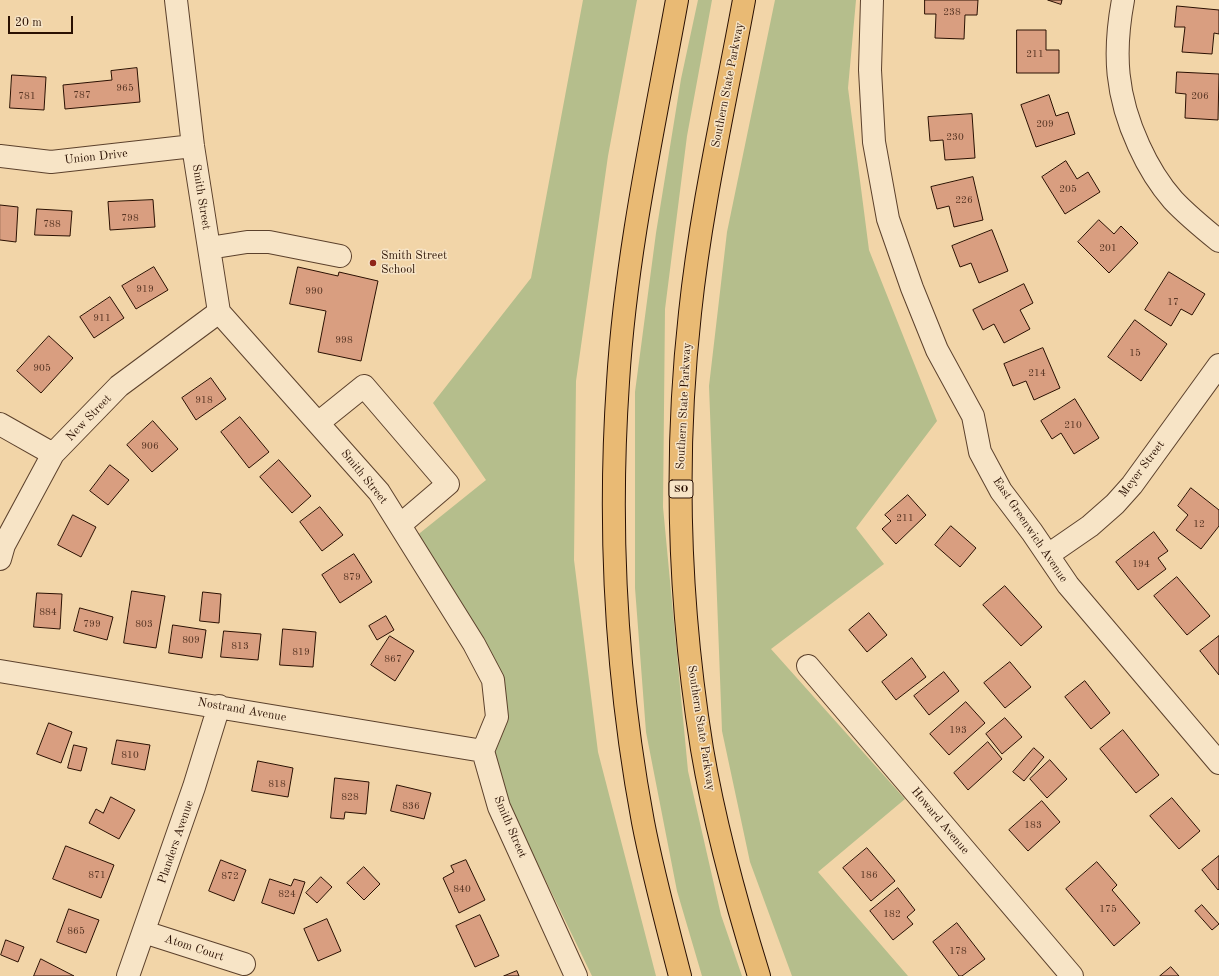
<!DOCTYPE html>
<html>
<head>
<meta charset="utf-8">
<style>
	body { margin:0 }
	#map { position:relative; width:1219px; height:976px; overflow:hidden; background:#f2d5a8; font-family:"Old Standard TT",serif }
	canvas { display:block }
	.scale { position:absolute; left:8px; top:16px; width:65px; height:18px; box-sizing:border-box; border:2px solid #2a1002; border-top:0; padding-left:5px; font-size:12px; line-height:14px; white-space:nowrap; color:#2a1002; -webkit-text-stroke:3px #f7e4c6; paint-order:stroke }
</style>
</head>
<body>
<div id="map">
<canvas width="1219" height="976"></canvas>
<div class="scale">20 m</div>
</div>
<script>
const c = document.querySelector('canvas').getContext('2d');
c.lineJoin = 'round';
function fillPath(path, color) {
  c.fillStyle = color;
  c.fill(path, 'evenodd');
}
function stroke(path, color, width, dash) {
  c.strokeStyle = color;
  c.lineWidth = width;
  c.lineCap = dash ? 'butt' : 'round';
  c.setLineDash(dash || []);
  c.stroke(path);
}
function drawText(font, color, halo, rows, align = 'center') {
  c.font = font + ' "Old Standard TT",serif';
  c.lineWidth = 3;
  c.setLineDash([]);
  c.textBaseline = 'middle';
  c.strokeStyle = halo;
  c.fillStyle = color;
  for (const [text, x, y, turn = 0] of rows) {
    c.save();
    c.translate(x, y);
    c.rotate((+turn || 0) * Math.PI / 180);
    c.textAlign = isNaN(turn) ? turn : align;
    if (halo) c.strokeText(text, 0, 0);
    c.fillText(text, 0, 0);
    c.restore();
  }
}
fillPath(new Path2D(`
	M583 0H637L608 156 576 381 574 560 598 752 656 976H592L483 751 493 680 410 541 486 480 433 403 531 278Z
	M698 0H712L687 136 665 309 663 507 688 771 721 915 742 976H702L677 891 646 732 635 588V392L656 233 681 79Z
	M775 0H856L848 88 869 250 937 421 856 528 884 564 771 649 905 799 818 872 908 976H792L750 862 722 731 709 386 727 232Z`), '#b5be8c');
const building = new Path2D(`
	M925 0H978L977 15H965L964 39 935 38 936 14H925Z
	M1048 0H1062L1061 4Z
	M1177 6 1219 10V34L1214 33 1212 54 1182 52 1185 27H1175Z
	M1017 30H1046V50H1059V73H1017Z
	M137 68 140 102 65 109 63 85 112 80 111 71Z
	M1177 72 1219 74 1218 120 1185 118 1186 94 1176 93Z
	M12 75 46 77 44 110 10 108Z
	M1049 95 1056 116 1068 112 1075 134 1036 147 1021 105Z
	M972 114 975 158 945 160 943 140 930 141 928 117Z
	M1066 161 1077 179 1088 172 1100 192 1065 214 1042 177Z
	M973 177 983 220 954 227 949 206 937 209 931 187Z
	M153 200 155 227 110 230 108 202Z
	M0 205 18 207 16 242 0 240Z
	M37 209 72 211 70 236 35 235Z
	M1099 220 1114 234 1121 226 1138 243 1109 273 1078 242Z
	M992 230 1008 271 979 283 971 263 960 267 952 246Z
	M154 267 168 290 136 309 122 286Z
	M298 267 338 276 339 272 378 281 361 361 318 352 326 311 290 304Z
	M1169 272 1205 294 1192 315 1181 309 1171 326 1145 310Z
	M1024 284 1033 303 1020 310 1030 329 1004 343 994 324 983 330 973 310Z
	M110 297 124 318 94 338 80 317Z
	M1135 320 1167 344 1141 381 1108 357Z
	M49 336 73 358 41 393 17 371Z
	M1043 348 1060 388 1034 400 1026 381 1013 386 1004 364Z
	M211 378 226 399 196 420 182 398Z
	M1075 399 1099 438 1074 454 1061 433 1052 439 1041 421Z
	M240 417 269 452 249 468 221 432Z
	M153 421 178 449 152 472 127 445Z
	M279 460 311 496 292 513 260 477Z
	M110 465 129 480 108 505 90 491Z
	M1191 488 1219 510V526L1201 549 1176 530 1188 515 1178 506Z
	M908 495 926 515 896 544 882 529 891 521 885 515Z
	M320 507 343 535 322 551 300 522Z
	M73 515 96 527 81 557 58 545Z
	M951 526 976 548 960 567 935 545Z
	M1154 532 1168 551 1158 558 1166 569 1138 590 1116 562Z
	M354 554 372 582 340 603 322 575Z
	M1177 577 1210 616 1187 635 1154 596Z
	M1005 586 1042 627 1021 646 983 605Z
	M132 591 165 596 156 648 124 643Z
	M203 592 221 594 219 623 200 621Z
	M37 593 62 594 60 629 34 627Z
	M80 608 113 617 107 640 74 631Z
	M869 613 887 635 867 652 849 630Z
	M386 616 394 630 377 640 369 626Z
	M173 625 206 630 202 658 169 653Z
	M283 629 316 632 313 667 280 665Z
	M224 631 261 634 258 660 221 657Z
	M390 636 414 651 395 681 371 665Z
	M1219 636V675L1200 651Z
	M912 658 926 677 896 700 882 682Z
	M1010 662 1031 687 1005 708 984 683Z
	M944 672 959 691 929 715 914 696Z
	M1085 681 1110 713 1091 729 1065 697Z
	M966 702 985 723 949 755 930 734Z
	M1005 718 1022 737 1002 754 986 734Z
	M49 723 72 732 61 763 37 754Z
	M1123 730 1159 775 1136 793 1100 749Z
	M117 740 150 745 145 770 112 764Z
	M988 742 1002 759 968 790 954 773Z
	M74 745 87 748 81 771 68 768Z
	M1034 748 1044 757 1024 781 1013 772Z
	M1050 760 1067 779 1047 798 1030 779Z
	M258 761 293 768 288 797 252 791Z
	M335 778 369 782 366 814 345 812 344 819 331 818Z
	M397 785 431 793 424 819 391 811Z
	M111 797 135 810 119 839 89 823 96 809 103 813Z
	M1172 798 1200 831 1179 849 1150 816Z
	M1042 801 1060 822 1028 851 1009 830Z
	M66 846 114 865 101 898 53 879Z
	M867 848 895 881 871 901 843 868Z
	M1219 856V889L1218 890 1202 870Z
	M221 860 246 870 234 901 209 891Z
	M466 860 485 900 459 913 443 878 454 872 451 866Z
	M1097 862 1117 885 1112 890 1140 923 1114 946 1066 889Z
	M364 867 380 884 364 900 347 883Z
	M321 877 332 887 317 903 306 893Z
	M270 879 291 886 294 879 305 882 294 914 262 903Z
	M898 888 915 910 907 917 913 924 893 940 870 911Z
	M1202 905 1219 924 1212 930 1195 911Z
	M69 909 99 920 86 953 57 942Z
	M480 915 499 956 475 967 456 926Z
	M327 919 341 951 318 961 304 929Z
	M957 923 985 959 962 976H959L933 942Z
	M6 940 24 947 18 962 1 955Z
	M41 959 74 976H34Z
	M1171 967 1179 976H1160Z
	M517 971 519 976H504Z`);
fillPath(building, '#d99e80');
stroke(building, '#2a1002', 1);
const minor = new Path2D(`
	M176 0 193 146 219 312 379 492 474 644 493 680 497 717 483 751 499 807 576 976
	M872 0 870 70 874 142 888 219 912 288 937 350 973 416 980 452 1001 491 1032 532 1068 585 1219 763
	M1123 0C1113 54 1116 96 1139 146 1148 166 1159 184 1173 200 1187 215 1203 228 1219 241
	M0 156 51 162 193 146
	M209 248 247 242H269L340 256
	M318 423 364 386 448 484 400 525
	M0 424 53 454
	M1048 555 1090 526 1115 504 1132 485 1219 365
	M0 559 4 545 53 454 119 386 219 312
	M808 666 1072 976
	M0 671 483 751
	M144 932 244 964
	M128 976 194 787 219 706`);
const highway = new Path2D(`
	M677 0C654 127 626 253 618 382 608 529 616 677 643 822 653 874 667 925 680 976
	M744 0C725 104 701 208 690 313 674 457 679 606 702 749 715 826 736 902 759 976`);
stroke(minor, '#5c412c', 24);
stroke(highway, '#2a1002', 24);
stroke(minor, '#f7e4c6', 22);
stroke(highway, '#e9ba74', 22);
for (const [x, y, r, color] of [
	[373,263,4,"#8f2418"]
]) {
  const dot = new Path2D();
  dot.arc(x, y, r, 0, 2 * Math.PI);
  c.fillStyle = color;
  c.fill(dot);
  stroke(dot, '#f7e4c6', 1.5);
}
drawText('10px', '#563422', null, [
	["238",952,12],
	["211",1035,54],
	["965",125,88],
	["787",82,95],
	["781",27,96],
	["206",1200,96],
	["209",1045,124],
	["230",955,137],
	["205",1068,189],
	["226",964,200],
	["798",130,218],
	["788",52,224],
	["201",1108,248],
	["919",145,289],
	["990",314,291],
	["17",1173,302],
	["911",102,318],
	["998",344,340],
	["15",1135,353],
	["905",42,368],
	["214",1037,373],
	["918",204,400],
	["210",1073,425],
	["906",150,446],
	["211",905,518],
	["12",1199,524],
	["194",1141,564],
	["879",352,577],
	["884",48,612],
	["799",92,624],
	["803",144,624],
	["809",191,640],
	["813",240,646],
	["819",301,652],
	["867",393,659],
	["193",958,730],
	["810",130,755],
	["818",277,784],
	["828",350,797],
	["836",411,806],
	["183",1033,825],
	["871",97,875],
	["186",869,875],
	["872",230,876],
	["840",462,889],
	["824",287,894],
	["175",1108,909],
	["182",892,914],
	["865",76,931],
	["178",958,951]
]);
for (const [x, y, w] of [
	[681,489,24]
]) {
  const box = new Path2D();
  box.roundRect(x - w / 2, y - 9, w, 18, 3);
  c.fillStyle = '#f7e4c6';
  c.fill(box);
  stroke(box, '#2a1002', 1);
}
drawText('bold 11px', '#2a1002', null, [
	["SO",681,489]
]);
drawText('12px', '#2a1002', '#f7e4c6', [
	["Southern State Parkway",728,85,-79],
	["Union Drive",96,157,-6],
	["Smith Street",201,197,81],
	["Southern State Parkway",684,406,-87],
	["New Street",89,418,-46],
	["Meyer Street",1142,469,-53],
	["Smith Street",364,477,51],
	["East Greenwich Avenue",1030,530,56],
	["Nostrand Avenue",242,710,10],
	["Southern State Parkway",701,728,81],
	["Howard Avenue",940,821,50],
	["Smith Street",510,827,67],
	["Planders Avenue",176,842,-71],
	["Atom Court",194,948,18]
]);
drawText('12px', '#2a1002', '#f7e4c6', [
	["Smith Street",381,256],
	["School",381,270]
], 'left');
</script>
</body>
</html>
